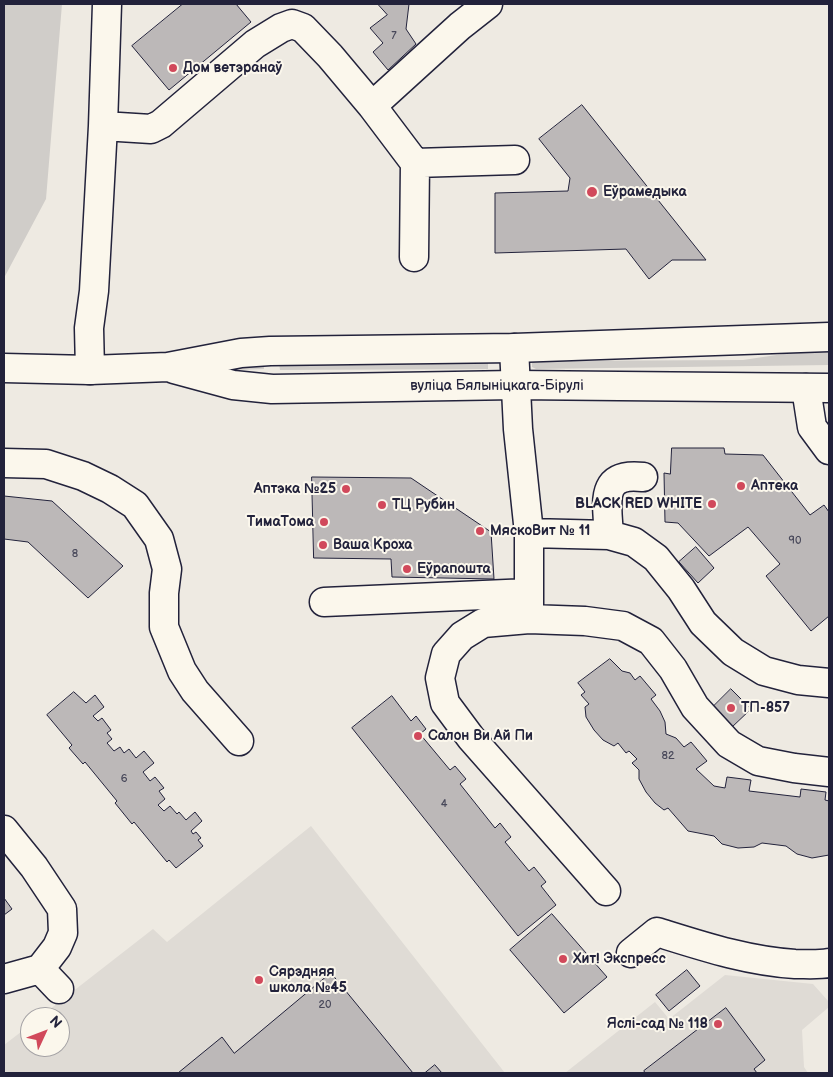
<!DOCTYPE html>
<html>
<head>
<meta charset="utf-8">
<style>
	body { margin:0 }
	#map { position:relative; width:833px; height:1077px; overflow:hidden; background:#eeeae2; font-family:"Balsamiq Sans",sans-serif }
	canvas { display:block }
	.frame { position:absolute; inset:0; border:5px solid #22223b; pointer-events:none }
	.north { position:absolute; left:20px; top:1007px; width:50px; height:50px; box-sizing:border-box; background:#fbf7ec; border:1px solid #a4a2a5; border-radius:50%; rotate:47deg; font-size:14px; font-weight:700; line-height:20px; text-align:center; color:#22223b }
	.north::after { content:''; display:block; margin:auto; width:18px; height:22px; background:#d1495b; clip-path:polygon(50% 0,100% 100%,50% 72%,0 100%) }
</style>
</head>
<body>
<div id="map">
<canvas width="833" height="1077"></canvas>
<div class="frame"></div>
<div class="north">N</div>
</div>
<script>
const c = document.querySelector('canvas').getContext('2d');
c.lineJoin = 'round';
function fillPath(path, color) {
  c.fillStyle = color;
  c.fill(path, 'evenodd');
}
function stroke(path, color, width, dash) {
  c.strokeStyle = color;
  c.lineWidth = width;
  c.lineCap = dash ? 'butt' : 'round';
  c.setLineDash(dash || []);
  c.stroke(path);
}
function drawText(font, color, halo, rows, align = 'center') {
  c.font = font + ' "Balsamiq Sans",sans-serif';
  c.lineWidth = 4;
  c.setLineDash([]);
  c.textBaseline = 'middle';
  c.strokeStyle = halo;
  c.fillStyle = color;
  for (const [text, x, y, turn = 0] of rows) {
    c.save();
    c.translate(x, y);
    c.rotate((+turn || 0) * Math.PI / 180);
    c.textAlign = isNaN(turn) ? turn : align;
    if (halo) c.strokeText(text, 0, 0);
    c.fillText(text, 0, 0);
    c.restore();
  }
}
fillPath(new Path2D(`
	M311 826 505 1073H4V1045L30 1025V1047H60V1017H40L153 929 167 942Z
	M725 975 813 984 829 1002V1007L802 1030 804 1067 808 1073H565L655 1002 669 1019Z`), '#dfdbd5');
fillPath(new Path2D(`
	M4 4H62L46 199 4 278Z
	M810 350H829V365L536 369 532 367V363L535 361 743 360Z
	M488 357V369L280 370 279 363Z
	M264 363V369L236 370 235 365Z`), '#d0cdc9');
const building = new Path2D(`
	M183 4H236L251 22 169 90 132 46Z
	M378 4H409L406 29 416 44 388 70 373 52 383 43 370 28 387 15Z
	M582 105 706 260H672L649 279 626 249 495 253V193L568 191 570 178 539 139Z
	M672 448H724L725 454 763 455 810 515 824 505 829 512V616L811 631 766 576 780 564 748 527 709 556 678 523 665 522 664 473 670 474Z
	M312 477 411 478 491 532 494 579 392 577 391 559 314 558Z
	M4 496 52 501 123 566 88 598 28 542 4 539Z
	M696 547 714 568 698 583 679 562Z
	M610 659 622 671 630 673 635 680 640 676 656 695 651 699 660 711 665 722 666 734 676 738 684 747 691 742 707 761 696 769 714 786 725 788 727 777 751 780 749 791 800 797 801 789 826 792 825 800 829 801V855L812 858 797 854 786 846 762 843 754 847 738 848 722 844 714 836 688 831 668 808 664 810 655 803 646 792 639 779V770L632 763 637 759 629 751 626 753 618 743 614 746 603 740 594 730 586 717 585 707 589 704 581 695 585 692 578 683Z
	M731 689 751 709 731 728 712 708Z
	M74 692 86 703 95 695 104 707 93 716 98 721 102 718 111 730 107 733 112 739 107 743 114 751 120 747 124 753 129 749 136 758 144 751 154 763 143 772 150 781 155 777 164 788 159 791 165 799 158 805 164 811 170 806 177 814 179 812 186 820 195 812 202 821 191 831 193 834 196 832 201 838 198 840 203 846 176 868 169 860 167 862 134 822 132 824 115 803 117 801 85 762 83 764 69 748 72 745 47 715Z
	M392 696 411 721 416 716 426 729 420 734 450 770 455 766 466 779 460 784 495 828 500 823 511 837 505 842 529 871 534 867 546 882 541 886 556 905 518 936 352 728Z
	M4 898 12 909 4 915Z
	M552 914 607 977 564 1013 510 950Z
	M687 970 700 986 669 1011 656 995Z
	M331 973 413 1073H178L222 1037 234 1053Z
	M726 1008 765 1060 754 1069 757 1073H645L644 1071Z
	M435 1065 442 1073H425Z`);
fillPath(building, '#bcb8b8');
stroke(building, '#22223b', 1);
const minor = new Path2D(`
	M372 106 415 163 515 160
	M103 126 151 129 161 124 255 44 281 28 292 24 303 28 330 56 372 106 460 26 488 4
	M414 257 415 163
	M514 348 518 429 529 533V619
	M90 370 89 328 94 291 103 126 107 4
	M806 388 812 427 829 450
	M4 463 46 464 83 476 110 489 135 505 159 539 167 569 164 593V627L182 671 195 691 239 741
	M529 533 609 535 634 542 656 558 681 589 703 623 733 652 764 671 798 680 829 683
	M609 535C607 502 599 472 643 477
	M324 602 529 593
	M4 830 34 867 62 909 63 933 57 947 40 969 4 979
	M606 891 471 738 445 703 440 678 446 654 462 636 483 623 529 619 585 621 623 626 651 641 673 669 695 707 729 744 758 761 794 768 829 772
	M631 953 657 932C702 946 747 961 795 964 807 964 818 965 829 963
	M40 969 59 989`);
const major = new Path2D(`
	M4 368 90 370 168 367 241 353 270 351 514 348 829 337
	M174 369 233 385 272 389 515 385 829 388`);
stroke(minor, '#22223b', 31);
stroke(major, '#22223b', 31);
stroke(minor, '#fbf7ec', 28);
stroke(major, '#fbf7ec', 28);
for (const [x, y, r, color] of [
	[173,68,5,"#d1495b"],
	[592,192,6,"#d1495b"],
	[741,486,5,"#d1495b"],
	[346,489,5,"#d1495b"],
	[712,504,5,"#d1495b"],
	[382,505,5,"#d1495b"],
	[324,522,5,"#d1495b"],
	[480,531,5,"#d1495b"],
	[323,545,5,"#d1495b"],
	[407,569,5,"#d1495b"],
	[731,708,5,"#d1495b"],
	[418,736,5,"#d1495b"],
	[563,959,5,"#d1495b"],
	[259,980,5,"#d1495b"],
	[718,1024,5,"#d1495b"]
]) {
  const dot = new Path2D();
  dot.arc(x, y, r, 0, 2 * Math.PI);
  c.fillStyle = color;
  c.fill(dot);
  stroke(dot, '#fbf7ec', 2);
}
drawText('11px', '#48485a', null, [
	["7",394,36],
	["90",795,541],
	["8",75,554],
	["82",668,756],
	["6",124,779],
	["4",444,804],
	["20",325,1005]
]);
drawText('bold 14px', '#22223b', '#fbf7ec', [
	["Дом ветэранаў",183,68],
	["Еўрамедыка",603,192],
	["Аптека",751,486],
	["Аптэка №25",336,489,"right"],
	["BLACK RED WHITE",702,504,"right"],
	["ТЦ Рубин",392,505],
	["ТимаТома",314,522,"right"],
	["МяскоВит № 11",490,531],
	["Ваша Кроха",333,545],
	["Еўрапошта",417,569],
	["ТП-857",741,708],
	["Салон Ви Ай Пи",428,736],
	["Хит! Экспресс",573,959],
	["Сярэдняя",269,972],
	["школа №45",269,988],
	["Яслі-сад № 118",708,1024,"right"]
], 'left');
drawText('14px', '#22223b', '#fbf7ec', [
	["вуліца Бялыніцкага-Бірулі",497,386]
]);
</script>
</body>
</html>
